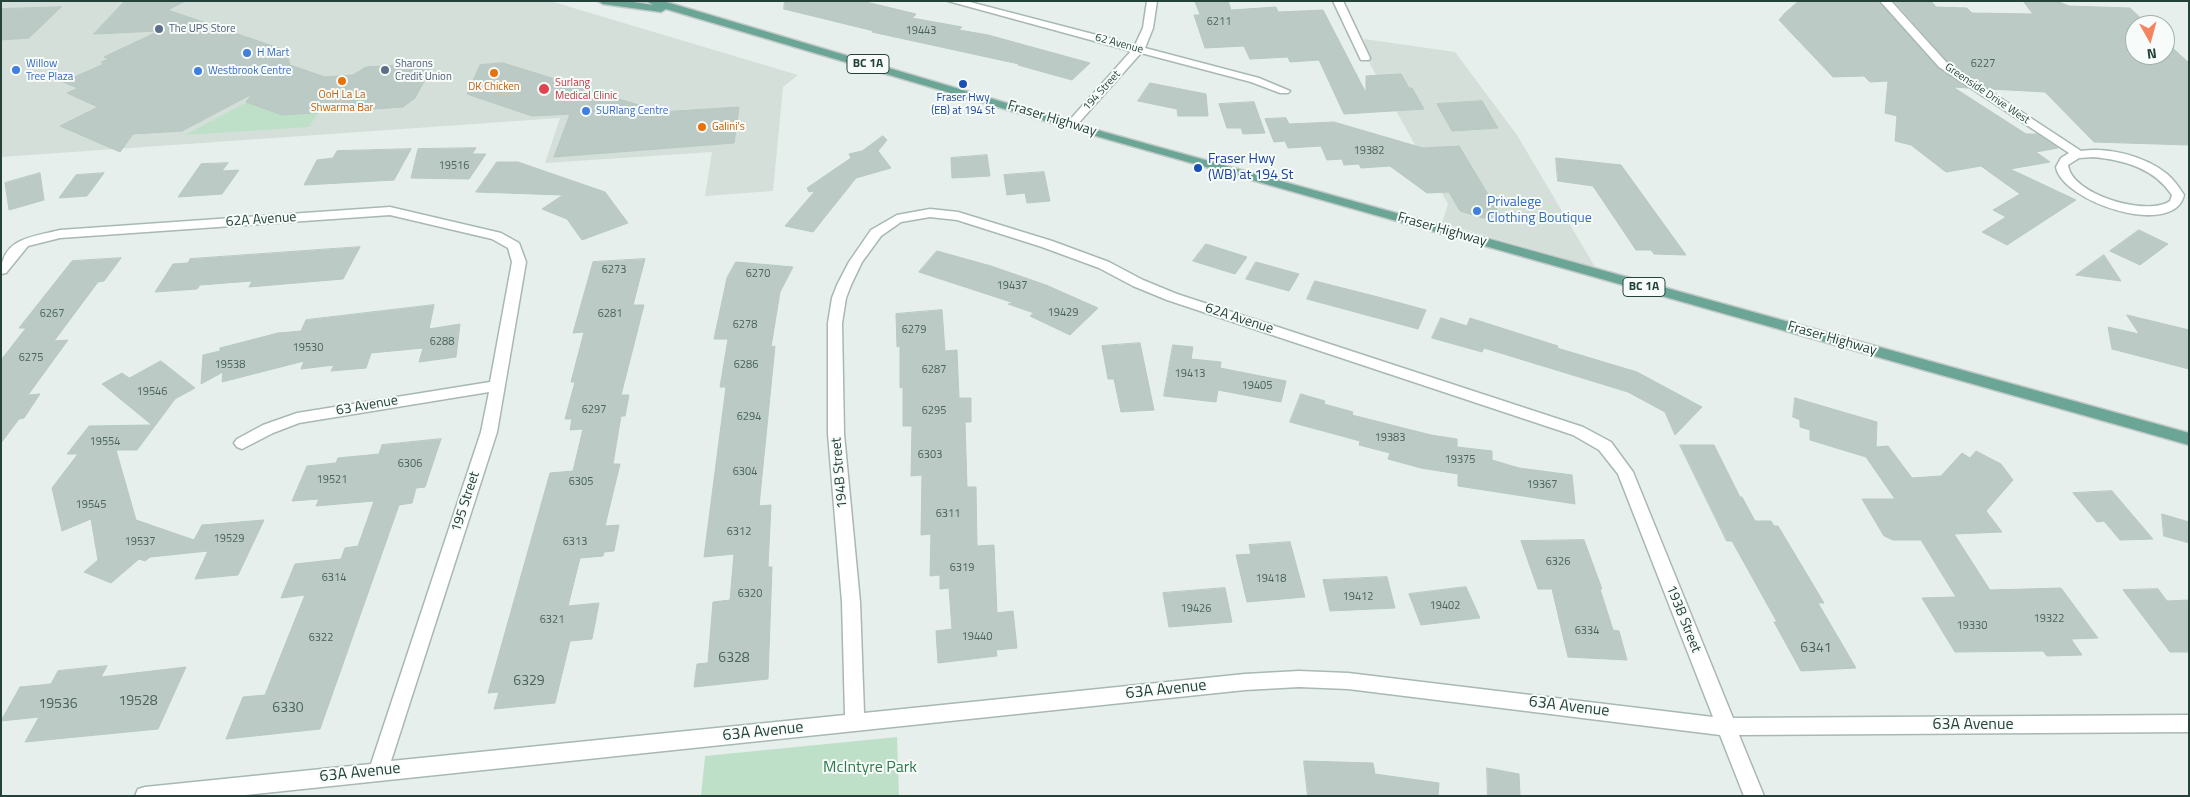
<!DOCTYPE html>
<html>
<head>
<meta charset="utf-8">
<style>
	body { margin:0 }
	#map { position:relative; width:2190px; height:797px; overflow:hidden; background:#e6efeb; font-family:"Titillium Web",sans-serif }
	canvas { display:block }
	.frame { position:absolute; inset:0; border:2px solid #24423a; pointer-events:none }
	.north { position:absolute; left:2125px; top:15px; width:50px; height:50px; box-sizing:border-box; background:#f7fbf9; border:1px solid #a3b1ad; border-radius:50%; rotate:173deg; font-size:14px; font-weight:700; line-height:20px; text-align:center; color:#24423a }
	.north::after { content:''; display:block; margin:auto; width:18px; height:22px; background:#f4845f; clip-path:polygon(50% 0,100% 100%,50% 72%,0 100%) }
</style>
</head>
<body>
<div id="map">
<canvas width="2190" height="797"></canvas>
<div class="frame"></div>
<div class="north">N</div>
</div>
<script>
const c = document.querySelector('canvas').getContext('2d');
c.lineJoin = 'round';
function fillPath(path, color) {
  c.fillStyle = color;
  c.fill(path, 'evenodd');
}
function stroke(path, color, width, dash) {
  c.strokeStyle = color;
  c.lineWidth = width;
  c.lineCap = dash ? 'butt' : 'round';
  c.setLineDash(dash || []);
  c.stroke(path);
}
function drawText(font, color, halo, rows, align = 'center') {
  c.font = font + ' "Titillium Web",sans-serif';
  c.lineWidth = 4;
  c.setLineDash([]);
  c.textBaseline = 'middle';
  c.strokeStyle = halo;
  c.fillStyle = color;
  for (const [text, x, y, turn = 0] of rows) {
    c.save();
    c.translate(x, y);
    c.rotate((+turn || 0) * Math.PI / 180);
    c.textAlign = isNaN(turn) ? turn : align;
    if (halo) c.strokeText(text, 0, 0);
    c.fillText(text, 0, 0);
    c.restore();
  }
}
fillPath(new Path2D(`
	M1 1H550L798 75 783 87 773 191 705 196 712 152 545 163 560 118 1 157Z
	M1364 39 1455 52 1517 135 1595 267 1442 223 1448 204 1370 64Z`), '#d4dfda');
fillPath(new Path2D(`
	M247 102 318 113 309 127 185 135Z
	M897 737 899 796H701L705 756Z`), '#bfe0c8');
const building = new Path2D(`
	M125 1H185L168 10 284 50 285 47 290 65 325 77 353 75 366 67 434 63 415 98 403 107 282 115 246 102 252 94 182 131 133 134 120 152 60 126 98 107 67 93 78 88 63 82 104 64 101 62 109 59 104 57 159 31 94 34Z
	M785 1H862L916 14 912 18 962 27 959 30 988 35 1090 63 1072 80 1018 65 1019 64 872 32 874 31 784 9Z
	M1195 1H1228L1231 10 1276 7 1278 12 1323 10 1366 93V76L1401 74 1409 88H1412L1424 109 1344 114 1319 60 1290 62 1288 57 1250 59 1244 46 1205 48 1194 15H1200Z
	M1799 1H1878L1938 68 1968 88 1953 87 2026 134H2037L2058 148 2036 152 2050 162 2010 169 2076 200 2007 245 1982 232 2006 217 1993 210 2020 194 1981 166 1946 172 1911 145 1895 141 1897 116 1885 113 1888 81 1870 82 1864 76 1833 77 1779 20 1785 13Z
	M1894 1 1932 2 1936 7 1967 8 1972 13 2033 14 2023 1 2059 2 2069 6 2130 8 2148 25H2135V55H2165V41L2189 63V145L2094 142 2045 92 1990 89 1948 62Z
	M61 7 29 38 1 40V9Z
	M503 63 661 112 739 107 734 143 554 157 570 114 532 116 467 94 480 65Z
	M1150 83 1206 94 1208 116H1178L1177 109 1138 101Z
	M1482 101 1498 128 1452 131 1437 104Z
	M1254 102 1265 133 1243 134 1241 128H1227L1219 104Z
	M1286 118 1289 124 1334 122 1423 148 1459 146 1501 216 1483 218 1460 211 1449 192 1427 193 1390 166 1361 168 1359 164 1344 165 1342 159 1327 160 1321 146 1288 148 1285 141 1274 142 1265 119Z
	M883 136 887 140 878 151 891 168 856 178 813 232 785 226 815 191 809 192 807 188 851 158 849 154 862 151Z
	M476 148 472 154H486L469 179 411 178 418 149Z
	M411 149 394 180 304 185 317 160 333 158 337 151Z
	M987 155 990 176 952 178 951 158Z
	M1556 158 1621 165 1686 255 1654 254 1651 250H1636L1593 186 1558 181Z
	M497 162H518L605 192 628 223 582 240 567 219 542 209 563 195 476 192Z
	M228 163 222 171 239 170 222 194 178 197 201 164Z
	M1044 172 1050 201 1027 203 1025 193 1007 195 1004 175Z
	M40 173 44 200 9 210 5 183Z
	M104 173 87 196 59 198 76 175Z
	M2139 230 2168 244 2140 265 2110 251Z
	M1206 244 1247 257 1235 274 1193 261Z
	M360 247 343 279 249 287 252 281 200 285 197 289 155 292 173 264 188 263 190 259Z
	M937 251 991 266 1046 285 1098 308 1070 335 1030 316 1034 313 1008 304 1014 303 919 272Z
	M2104 255 2121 281 2076 275Z
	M121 258 104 281 98 282 54 341 68 340 28 395 40 394 24 418 19 419 1 443V360L26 328H19L72 261Z
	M645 259 633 305H644L621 395H629L625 416H621L613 464H620L605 526 619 525 614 551 604 552 603 556 580 558 568 606 599 603 592 639 570 641 555 703 494 709 499 692 488 693 550 473 573 471 583 429 570 430 572 419H565L575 382H571L584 332 573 333 593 262Z
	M736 262 793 267 780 292 771 347 775 346 759 506 771 505 768 567H772L768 679 694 687 697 664 708 663 713 602 730 600 734 554 704 557 726 387H720L728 339H714L727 278Z
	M1256 262 1299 274 1289 291 1246 279Z
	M1315 281 1378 297 1426 310 1418 329 1307 299Z
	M434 305 429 329 460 324 456 357 419 362 423 348 371 353 366 368 331 371 334 365 301 369 304 361 222 382 223 372 201 384 203 355 220 351V348L278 333 301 331 306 320Z
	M942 310 945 351 957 350 959 398H971V422H965L967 487H976L977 546 994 545 997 613 1013 611 1017 648 996 650 997 656 938 663 936 631 952 629 949 588 940 589V575L930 576 931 534 921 535 922 475 911 476 912 426H903V387L900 388V346L897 347 896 314Z
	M2127 315 2189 330V369L2112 349 2108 327 2139 334Z
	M1441 318 1467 326 1470 318 1558 346 1557 348 1637 372 1702 407 1675 435 1665 412 1628 392 1484 348 1482 352 1432 338Z
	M1140 343 1154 410 1121 412 1114 379H1108L1102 346Z
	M1173 345 1193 347 1191 359 1221 362 1220 368 1286 381 1281 402 1218 390 1216 402 1164 396Z
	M161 361 195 388 175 399 137 450H116L136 520 194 540 202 525 264 520 238 575 195 579 208 551 150 557 145 561 139 559 111 583 84 572 98 560 91 519 62 531 52 488 78 454H67L89 426 152 425 102 384 122 373 129 378Z
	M1301 394 1325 401 1324 404 1353 412 1352 415 1431 435 1457 439V447L1492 451V460L1519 468 1572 475 1575 504 1458 486V474L1421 468 1388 459 1390 453 1359 445 1360 441 1290 422Z
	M1795 398 1877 422 1876 447 1888 446 1912 478 1941 476 1962 453 1970 458 1976 451 2001 464 2013 480 1986 511 2002 532 1954 534 1990 590 2061 588 2098 638 2071 639 2082 655 2047 656 2043 651 1955 652 1922 598 1956 597 1921 540H1893L1884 536 1862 499H1895L1866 457 1810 440V430L1800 427V420L1793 417Z
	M441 439 425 487 416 488 412 503 399 505 320 729 226 739 243 697 265 695 305 595 281 598 295 564 341 559 345 548 358 546 374 501 316 506 319 499 292 501 307 466 336 463 338 458 379 454 382 445Z
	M1680 445H1714L1740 497H1742L1755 521H1771L1774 526H1778L1824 603H1818L1856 668 1801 671 1774 622H1777L1732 541H1727Z
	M2112 491 2153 539 2120 540 2104 521 2097 522 2073 493Z
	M2162 514 2189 522V543L2164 536Z
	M1584 540 1602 589H1600L1613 630 1619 631 1627 660 1568 657 1552 589H1538L1521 541Z
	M1290 542 1305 597 1247 602 1236 555 1251 554 1249 545Z
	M1387 577 1395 608 1330 611 1323 580Z
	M1466 587 1480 618 1421 625 1409 594Z
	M1225 588 1232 622 1169 627 1163 593Z
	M2158 589 2167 601 2189 600V652H2170L2123 590Z
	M107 666 101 677 186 667 158 729 25 742 39 717 1 721 20 687 51 684 58 671Z
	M1304 761 1373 763 1375 774 1439 783 1438 796H1308Z
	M1487 768 1519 774 1520 796H1488Z`);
fillPath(building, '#bbcac4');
stroke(building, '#b8c9c2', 1);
const minor = new Path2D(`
	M948 1H966L1135 45 1143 28 1147 1H1157L1153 28 1145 48 1259 78 1290 91 1288 93H1280L1251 82 1141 53 1075 127H1067L1065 125 1067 123 1131 51Z
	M1333 1H1343L1370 58 1369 60H1361L1360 58Z
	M1880 1H1891L1947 63 2081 151C2108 147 2145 156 2167 174 2174 180 2179 187 2184 195 2174 239 2062 202 2056 167L2061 158 2069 153 1939 67ZM2093 157C2124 160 2154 168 2172 195L2170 201C2148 217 2071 195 2068 165L2079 158Z
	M390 207 501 233 519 243 526 262 497 432 391 761 845 715 842 602 828 434V323L832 298 837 285 849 262 871 230 897 215 930 209 958 212 1052 241 1109 262 1143 280 1177 294 1583 427 1611 442 1633 472 1733 718 2189 715V732L1739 735 1764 796H1744L1720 735 1348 689 1299 687 1245 690 236 796H135L138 789 145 787 371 764 481 432 489 392 299 423 273 433 242 449 237 447 234 443 237 439 263 425 297 413 490 382 512 262 508 248 492 239 390 215 60 238 28 246 6 273 1 274C1 238 32 237 60 230ZM930 217 957 220 1042 247 1099 268 1133 286 1167 300 1573 435 1599 450 1618 474 1713 717 1348 673 1299 671 1245 674 864 713 860 602 844 434 842 323 846 298 851 285 862 262 881 236 901 222Z`);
const major = new Path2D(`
	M598 1H627L653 5 646 1H663L1104 132 2189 433V445L1096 136 666 9 661 12 603 4Z`);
stroke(minor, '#a8b8b2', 3);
stroke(major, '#c2cac8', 3);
fillPath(minor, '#fff');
fillPath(major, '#6aa596');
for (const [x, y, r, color] of [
	[159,29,5,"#5c6f8a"],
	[247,53,5,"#3f7fe0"],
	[16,70,5,"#3f7fe0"],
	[385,70,5,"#5c6f8a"],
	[198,71,5,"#3f7fe0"],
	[494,73,5,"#e8710a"],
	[342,81,5,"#e8710a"],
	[963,84,5,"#1a4fb4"],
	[544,89,6,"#e0444e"],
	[586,111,5,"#3f7fe0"],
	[702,127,5,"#e8710a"],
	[1198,168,5,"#1a4fb4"],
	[1477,211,5,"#3f7fe0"]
]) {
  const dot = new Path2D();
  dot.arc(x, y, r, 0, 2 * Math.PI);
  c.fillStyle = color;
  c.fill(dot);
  stroke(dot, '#f7fbf9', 2);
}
drawText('11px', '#4a645c', null, [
	["6211",1219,22],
	["19443",921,31],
	["6227",1983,64],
	["19382",1369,151],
	["19516",454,166],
	["6273",614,270],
	["6270",758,274],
	["19437",1012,286],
	["19429",1063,313],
	["6267",52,314],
	["6281",610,314],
	["6278",745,325],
	["6279",914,330],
	["6288",442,342],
	["19530",308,348],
	["6275",31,358],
	["19538",230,365],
	["6286",746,365],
	["6287",934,370],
	["19413",1190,374],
	["19405",1257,386],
	["19546",152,392],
	["6297",594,410],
	["6295",934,411],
	["6294",749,417],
	["19383",1390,438],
	["19554",105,442],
	["6303",930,455],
	["19375",1460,460],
	["6306",410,464],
	["6304",745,472],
	["19521",332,480],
	["6305",581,482],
	["19367",1542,485],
	["19545",91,505],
	["6311",948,514],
	["6312",739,532],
	["19529",229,539],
	["19537",140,542],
	["6313",575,542],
	["6326",1558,562],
	["6319",962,568],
	["6314",334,578],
	["19418",1271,579],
	["6320",750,594],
	["19412",1358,597],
	["19402",1445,606],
	["19426",1196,609],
	["19322",2049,619],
	["6321",552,620],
	["19330",1972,626],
	["6334",1587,631],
	["19440",977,637],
	["6322",321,638]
]);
drawText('11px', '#4e5e75', '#f7fbf9', [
	["The UPS Store",169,29],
	["Sharons",395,64],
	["Credit Union",395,77]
], 'left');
drawText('11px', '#24423a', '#f7fbf9', [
	["62 Avenue",1119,44,15],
	["194 Street",1102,91,-48],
	["Greenside Drive West",1987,94,34]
]);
drawText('11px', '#366cbe', '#f7fbf9', [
	["H Mart",257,53],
	["Willow",26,64],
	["Tree Plaza",26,77],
	["Westbrook Centre",208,71],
	["SURlang Centre",596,111]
], 'left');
drawText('11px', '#be3a42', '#f7fbf9', [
	["Surlang",555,83],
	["Medical Clinic",555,96]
], 'left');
drawText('11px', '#c56008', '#f7fbf9', [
	["DK Chicken",494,87],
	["OoH La La",342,95],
	["Shwarma Bar",342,108],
	["Galini's",712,127,"left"]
]);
drawText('11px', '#164399', '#f7fbf9', [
	["Fraser Hwy",963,98],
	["(EB) at 194 St",963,111]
]);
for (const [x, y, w] of [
	[868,64,42],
	[1644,287,42]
]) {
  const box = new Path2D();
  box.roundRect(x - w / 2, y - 9.5, w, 19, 4);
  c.fillStyle = '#f7fbf9';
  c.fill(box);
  stroke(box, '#24423a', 1);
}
drawText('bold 12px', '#24423a', null, [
	["BC 1A",868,64],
	["BC 1A",1644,287]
]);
drawText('14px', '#24423a', '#f7fbf9', [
	["Fraser Highway",1052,119,17],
	["62A Avenue",261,220,-4],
	["Fraser Highway",1442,230,16],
	["62A Avenue",1239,319,18],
	["Fraser Highway",1832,339,16],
	["63 Avenue",367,406,-10],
	["194B Street",840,473,-95],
	["195 Street",466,502,-72],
	["193B Street",1683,619,68]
]);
drawText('14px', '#164399', '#f7fbf9', [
	["Fraser Hwy",1208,160],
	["(WB) at 194 St",1208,176]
], 'left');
drawText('14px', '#366cbe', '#f7fbf9', [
	["Privalege",1487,203],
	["Clothing Boutique",1487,219]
], 'left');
drawText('14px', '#4a645c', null, [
	["6341",1816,649],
	["6328",734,659],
	["6329",529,682],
	["19528",138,702],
	["19536",58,705],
	["6330",288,709]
]);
drawText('16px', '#24423a', '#f7fbf9', [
	["63A Avenue",1166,690,-6],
	["63A Avenue",1569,707,7],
	["63A Avenue",1973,725],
	["63A Avenue",763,732,-6],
	["63A Avenue",360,773,-6]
]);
drawText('16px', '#2d7a4b', '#f7fbf9', [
	["McIntyre Park",870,768]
]);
</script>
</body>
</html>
